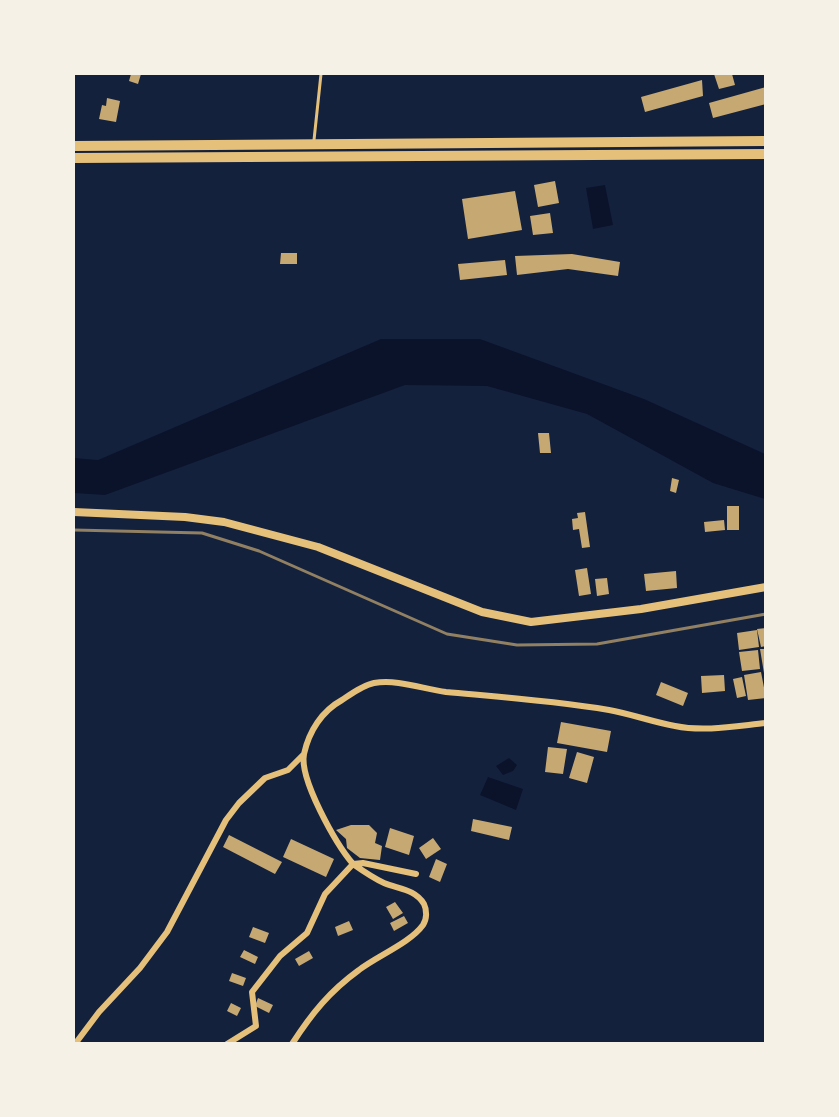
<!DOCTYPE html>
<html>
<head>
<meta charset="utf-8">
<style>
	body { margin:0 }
	#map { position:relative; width:839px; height:1117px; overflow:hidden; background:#14213d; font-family:"Crimson Pro",serif }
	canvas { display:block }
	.frame { position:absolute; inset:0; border:75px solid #f6f1e7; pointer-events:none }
</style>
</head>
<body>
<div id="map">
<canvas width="839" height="1117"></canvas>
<div class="frame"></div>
</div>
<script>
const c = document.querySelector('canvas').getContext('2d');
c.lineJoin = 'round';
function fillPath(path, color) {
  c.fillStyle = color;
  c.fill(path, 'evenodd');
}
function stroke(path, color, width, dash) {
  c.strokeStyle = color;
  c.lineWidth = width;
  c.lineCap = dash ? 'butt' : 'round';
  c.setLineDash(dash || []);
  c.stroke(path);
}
fillPath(new Path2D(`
	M605 185 613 225 593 229 586 188Z
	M381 339H480L644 399 765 454V499L713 483 587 414 487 386 405 385 105 495 74 493V458L98 460Z
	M509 758 517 765 513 771 503 775 496 766Z
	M488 777 523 789 516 810 480 795Z`), '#0b132b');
fillPath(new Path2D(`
	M131 74H141L138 84 129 81Z
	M714 74H732L735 85 719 89Z
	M702 80 703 96 645 112 641 97Z
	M766 87V104L713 118 709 103Z
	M107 98 120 101 116 122 99 119 102 105 106 106Z
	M555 181 559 203 538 207 534 185Z
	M515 191 522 230 468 239 462 199Z
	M550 213 553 233 533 235 530 216Z
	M281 253H297V264H280Z
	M572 254 620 262 618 276 568 269 517 275 515 256Z
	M505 260 507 275 460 280 458 264Z
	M538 433H549L551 453H540Z
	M672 478 679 480 676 493 670 491Z
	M727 506H739V530H727Z
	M585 512 590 547 582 548 579 529 573 530 572 519 578 518 577 513Z
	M724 520 725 530 705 532 704 522Z
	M587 568 591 594 579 596 575 570Z
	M676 571 677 588 646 591 644 574Z
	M607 578 609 594 597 596 595 579Z
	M766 628V646L761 647 757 629Z
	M757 630 759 647 739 650 737 633Z
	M760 649H766V673H764Z
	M758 650 760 669 742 671 739 652Z
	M761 672 766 698 748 700 744 675Z
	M724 675 725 691 702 693 701 676Z
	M742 677 746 696 737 698 733 679Z
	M661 682 688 693 683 706 656 695Z
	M561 722 611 731 607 752 557 743Z
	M548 747 567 749 563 774 545 772Z
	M577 752 594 757 587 783 569 778Z
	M473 819 512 827 509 840 471 831Z
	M351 825H369L377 833 375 843 382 846 380 860 360 858 347 848 346 839 336 830Z
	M390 828 414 836 409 855 385 847Z
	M229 835 282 862 275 874 223 847Z
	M433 838 441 849 426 859 419 848Z
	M291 839 334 859 326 877 283 857Z
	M436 859 447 864 440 882 429 877Z
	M395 902 403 913 393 919 386 907Z
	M404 916 408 923 394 931 390 923Z
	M349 921 353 930 338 936 335 927Z
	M253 927 269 933 265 943 249 937Z
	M244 950 258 957 255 964 240 957Z
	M309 951 313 958 299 966 295 959Z
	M232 973 246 978 243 986 229 981Z
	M258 998 273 1005 269 1013 255 1006Z
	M231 1003 241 1008 237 1016 227 1011Z`), '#c6a872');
stroke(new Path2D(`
	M314 140 321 74`), '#e5c07b', 3);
stroke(new Path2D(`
	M75 1044 99 1012 140 968 167 932 226 820 239 803 265 778 288 770 303 755
	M227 1044 256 1026 252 992 280 956 307 933 325 894 353 864C336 844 299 779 304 754 309 731 322 711 342 700 351 694 363 685 374 683 398 679 423 689 446 692 500 697 555 701 609 710 631 714 653 722 675 726 704 732 736 726 766 723
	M292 1044C312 1013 330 991 359 970 377 956 410 943 423 925 427 919 427 910 424 904 415 889 398 889 384 883 373 878 363 871 353 864L363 863 416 874`), '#e5c07b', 6);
stroke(new Path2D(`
	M74 512 185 517 224 522 318 547 482 612 531 622 641 609 766 587`), '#e5c07b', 8);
stroke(new Path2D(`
	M74 146 766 141
	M74 158 766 154`), '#e5c07b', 10);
stroke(new Path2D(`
	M74 530 202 533 259 551 447 634 517 645 597 644 766 614`), '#918062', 3);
</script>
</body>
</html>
